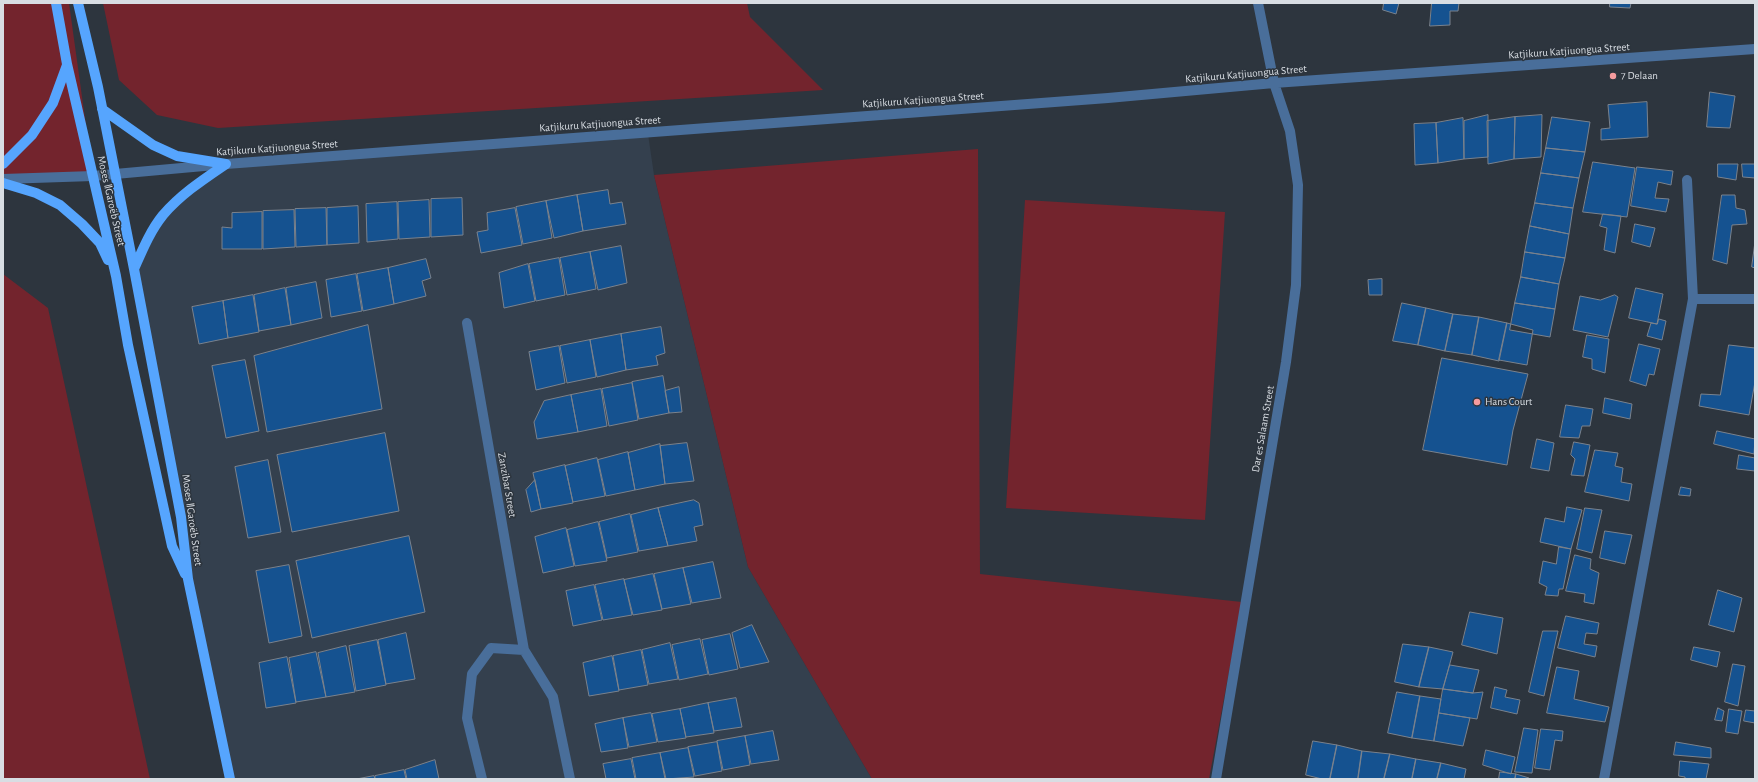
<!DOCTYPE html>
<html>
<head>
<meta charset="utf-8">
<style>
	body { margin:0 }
	#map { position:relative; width:1758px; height:782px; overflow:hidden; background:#2d353e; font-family:"Alegreya Sans",sans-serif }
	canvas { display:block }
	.frame { position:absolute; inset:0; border:4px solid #d8dde3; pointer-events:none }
</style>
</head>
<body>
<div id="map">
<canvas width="1758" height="782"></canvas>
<div class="frame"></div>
</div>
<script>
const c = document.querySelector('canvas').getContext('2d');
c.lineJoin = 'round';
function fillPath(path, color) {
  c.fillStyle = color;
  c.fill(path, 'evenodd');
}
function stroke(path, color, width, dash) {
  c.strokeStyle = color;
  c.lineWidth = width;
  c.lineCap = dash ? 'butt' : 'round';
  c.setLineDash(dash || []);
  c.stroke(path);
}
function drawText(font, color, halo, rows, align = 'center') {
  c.font = font + ' "Alegreya Sans",sans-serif';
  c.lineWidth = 3;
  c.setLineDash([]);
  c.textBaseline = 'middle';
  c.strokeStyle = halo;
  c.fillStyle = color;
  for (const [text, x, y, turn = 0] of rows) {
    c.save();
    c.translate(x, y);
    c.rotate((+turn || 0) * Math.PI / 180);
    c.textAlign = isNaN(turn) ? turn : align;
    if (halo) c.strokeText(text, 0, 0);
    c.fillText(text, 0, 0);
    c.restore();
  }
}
fillPath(new Path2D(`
	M648 134 654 175 748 567 872 779H230L134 269 163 215 226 164Z`), '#34404e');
fillPath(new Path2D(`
	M3 3H69L93 176 3 183Z
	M103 3H747L750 17 823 90 218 128 157 115 119 80Z
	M978 149 980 574 1242 602 1209 779H872L748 567 654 175Z
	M1025 200 1225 212 1205 520 1006 508Z
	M3 274 48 308 150 779H3Z`), '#73242d');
const building = new Path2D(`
	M1384 3H1399L1396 14 1383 10Z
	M1432 3H1459L1458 11H1450V25L1430 26Z
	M1610 3H1631L1630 8 1610 7Z
	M1710 92 1735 96 1730 128 1707 127Z
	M1647 102 1648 137 1601 140V129L1610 128 1608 105Z
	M1488 115V157L1464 159V121Z
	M1542 115 1541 157 1514 159 1515 117Z
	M1515 117 1514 159 1488 164 1487 121Z
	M1552 117 1590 122 1585 152 1546 148Z
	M1463 118 1464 159 1438 163 1436 123Z
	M1436 123 1438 163 1415 165 1414 124Z
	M1546 148 1585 152 1579 178 1541 173Z
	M1593 162 1635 168 1627 217 1583 212Z
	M1718 164H1738L1736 180 1718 177Z
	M1742 164H1755V178L1743 177Z
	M1637 167 1673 171 1671 185 1658 182 1655 198 1669 199 1666 212 1631 206Z
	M1541 173 1579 178 1573 208 1535 203Z
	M608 190 610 204 622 202 626 224 583 231 577 195Z
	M577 195 583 231 554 238 546 201Z
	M1722 195H1735L1736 208 1745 210 1747 224 1732 225 1727 264 1713 260Z
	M462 198 463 235 431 237V199Z
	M429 200 430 237 399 239 398 202Z
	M546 201 552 238 523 244 516 207Z
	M397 202 398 239 367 242 366 204Z
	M1535 203 1573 208 1569 234 1530 226Z
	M358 206 359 243 327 245V208Z
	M326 208 327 245 296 247 295 209Z
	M515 208 522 245 481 253 477 232 488 230 487 213Z
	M294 210 295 247 263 249V211Z
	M262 212V249H222V227L232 228V213Z
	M1603 214 1621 216 1615 253 1604 250 1607 228 1600 226Z
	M1635 224 1655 228 1650 247 1632 242Z
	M1530 226 1569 234 1565 258 1525 252Z
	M1755 242V268L1752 267Z
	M621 246 627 283 598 290 590 252Z
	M590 252 596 289 567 295 560 258Z
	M1525 252 1565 258 1559 284 1521 277Z
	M559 258 565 295 536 301 529 264Z
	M426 259 431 278 422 281 426 296 394 304 388 268Z
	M528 264 535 301 504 308 499 273Z
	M388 268 394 304 363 311 357 274Z
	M356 274 362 311 331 317 326 280Z
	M1521 277 1559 284 1555 309 1515 303Z
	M1382 279V295H1369L1368 280Z
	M316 282 322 318 291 325 286 288Z
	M285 288 291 325 259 331 254 295Z
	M1636 288 1663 294 1657 324 1629 318Z
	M253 295 259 332 228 338 223 301Z
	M1615 295 1618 297 1608 337 1573 330 1580 296 1600 300Z
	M223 301 228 338 199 344 192 307Z
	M1402 303 1426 308 1418 345 1393 341Z
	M1515 303 1555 309 1550 337 1510 330Z
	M1426 308 1453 314 1445 351 1418 345Z
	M1453 314 1479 317 1472 355 1445 351Z
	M1479 317 1507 323 1499 361 1472 355Z
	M1659 319 1666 321 1662 340 1647 336 1651 323 1657 324Z
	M1507 323 1533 330 1527 365 1499 360Z
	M368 325 382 409 267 432 254 356Z
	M661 327 665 353 656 356 658 365 626 370 621 334Z
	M621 334 626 370 597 377 590 340Z
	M1587 335 1609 339 1605 373 1592 369V359L1583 357Z
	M590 340 596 377 567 383 560 346Z
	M1639 344 1660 349 1654 375 1649 374 1646 386 1630 381Z
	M1729 345 1755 348V382L1749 415 1699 406 1701 394 1720 395Z
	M559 346 565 383 536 390 529 352Z
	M1442 358 1528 374 1513 430 1507 465 1423 450Z
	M245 360 259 431 226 438 212 366Z
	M663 376 669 413 639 419 632 382Z
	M632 383 638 420 609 426 602 389Z
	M679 387 682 412 669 413 665 391Z
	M601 389 607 426 578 432 571 395Z
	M571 395 578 432 537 439 534 422 544 401Z
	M1605 398 1632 404 1630 419 1603 413Z
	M1566 405 1593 409 1590 426H1582L1579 438 1560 437Z
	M1717 431 1755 439 1754 454 1714 444Z
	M385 433 399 511 292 532 277 455Z
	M1537 439 1554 443 1549 471 1531 468Z
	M1574 442 1590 445 1584 476 1571 475 1575 459 1571 455Z
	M687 443 694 481 665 484 660 446Z
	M660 444 665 484 635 490 628 453Z
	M1595 450 1618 453 1615 466 1623 468 1621 482 1632 484 1629 501 1585 492Z
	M628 452 635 490 606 496 598 460Z
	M1739 455 1755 458V471L1737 469Z
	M597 458 605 496 573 502 565 466Z
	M268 460 281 532 248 538 235 467Z
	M565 465 573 503 541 509 533 473Z
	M535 480 541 509 531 512 526 490Z
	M1681 487 1691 489 1690 496 1679 495Z
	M694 500 699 503 703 525 694 527 697 541 668 546 658 508Z
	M1567 507 1582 510 1571 549 1540 542 1545 518 1564 522Z
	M658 508 668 546 639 551 631 515Z
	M1585 508 1602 510 1592 553 1577 549Z
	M630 514 638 552 607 558 599 522Z
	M598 522 607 561 575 566 567 530Z
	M566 528 574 566 543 573 535 537Z
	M1605 531 1632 535 1625 564 1600 558Z
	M409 536 425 612 312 638 296 561Z
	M1559 547 1571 549 1563 589H1559L1558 596 1545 595 1547 587 1539 583 1543 561 1556 564Z
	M1575 555 1591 559 1590 569 1599 573 1594 604 1584 602 1585 594 1566 591Z
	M713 562 721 598 692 603 683 568Z
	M289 565 302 636 269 643 256 571Z
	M683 568 691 604 662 609 654 574Z
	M653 574 662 610 633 615 624 580Z
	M624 579 632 615 603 620 595 585Z
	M594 585 602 620 573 626 566 591Z
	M1718 590 1742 598 1734 632 1709 625Z
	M1470 612 1503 618 1497 654 1462 645Z
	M1566 616 1599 623 1597 634 1586 633 1584 644 1597 646 1595 657 1558 648Z
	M752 625 769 662 740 668 732 633Z
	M1543 631H1558L1544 696 1529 692Z
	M406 633 415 679 386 684 378 640Z
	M730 634 738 669 709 675 702 640Z
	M700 639 708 674 679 680 672 645Z
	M377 640 386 685 356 691 349 646Z
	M670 643 678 679 649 684 642 650Z
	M1403 644 1429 647 1419 687 1395 682Z
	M346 646 355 692 326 697 318 653Z
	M1429 647 1453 652 1443 689 1419 687Z
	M1694 647 1720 652 1717 667 1691 660Z
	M641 650 648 685 619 690 613 656Z
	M316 652 326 697 296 702 289 658Z
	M612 656 619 691 589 696 583 663Z
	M287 657 296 703 266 708 259 663Z
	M1733 664 1745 666 1738 706 1725 702Z
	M1450 665 1479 670 1473 693 1443 689Z
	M1557 667 1579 671 1574 699 1609 707 1605 722 1547 713Z
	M1495 687 1507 690 1505 697 1520 700 1517 714 1491 708Z
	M1443 689 1473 693 1483 692 1477 719 1439 713Z
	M1397 692 1420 696 1412 738 1388 733Z
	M1420 696 1441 699 1434 741 1412 738Z
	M736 698 742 727 714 731 708 703Z
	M708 703 714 733 686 737 680 709Z
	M1718 708 1724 711 1722 721 1715 720Z
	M680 709 686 738 658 742 652 714Z
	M1729 709 1742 711 1738 734 1726 732Z
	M1746 710 1755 711V723L1744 721Z
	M651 713 657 742 629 747 623 718Z
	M1439 713 1470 718 1463 746 1434 741Z
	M623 718 628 748 601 752 595 724Z
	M1524 728 1538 730 1532 773 1515 772Z
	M1541 729 1563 731 1562 741 1555 740 1550 770 1535 768Z
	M773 731 779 760 751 764 745 736Z
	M745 736 750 765 723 770 717 741Z
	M1313 741 1337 745 1330 779H1322L1306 775Z
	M717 742 722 771 695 776 688 747Z
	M1676 742 1711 748V758L1674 755Z
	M1337 745 1362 751 1358 779H1330Z
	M688 748 694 777 666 779 660 753Z
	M1486 750 1515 757 1511 774 1483 765Z
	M1362 751 1390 754 1384 779H1358Z
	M660 753 665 779H636L632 758Z
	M1390 754 1416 759 1412 779H1384Z
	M631 759 635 779H606L603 764Z
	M1416 759 1441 763 1437 779H1412Z
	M435 760 439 779H407L405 770Z
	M1680 761 1709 764 1706 779H1685V777L1679 776Z
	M1441 763 1466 769 1464 779H1437Z
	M404 770 406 779H375V776Z
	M1500 772 1516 774 1515 779H1499Z
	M1516 774 1529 778V779H1515Z
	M374 776 375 779H357Z`);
fillPath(building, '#155290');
stroke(building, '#7a828d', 1);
stroke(new Path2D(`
	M3 179 93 176 226 164 1108 98 1274 83 1755 49
	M1693 299H1755
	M467 323 524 650
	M482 779 467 718 472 674 491 648 524 650 553 697 570 779
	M1216 779 1286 362 1296 285 1298 185 1290 131 1274 83 1258 3
	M1604 779 1693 299 1687 180`), '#496e9a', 10);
stroke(new Path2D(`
	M56 3 67 64 116 276 128 345 172 546 185 574
	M78 3 98 87 134 269 181 517 188 579 230 779
	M102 109 153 145 177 156 226 164
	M3 164 32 135 53 103 67 65
	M3 183 36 193 60 205 82 224 100 243 108 260
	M134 269C142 251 150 231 163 215 181 194 204 179 226 164`), '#56a5fe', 10);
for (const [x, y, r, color] of [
	[1613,76,4,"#f59b9e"],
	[1477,402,4,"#f59b9e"]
]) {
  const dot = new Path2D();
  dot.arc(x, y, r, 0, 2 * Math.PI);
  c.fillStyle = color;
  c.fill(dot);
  stroke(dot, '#2d353e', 1.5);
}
drawText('11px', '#d8dde3', '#2d353e', [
	["Katjikuru Katjiuongua Street",1569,51,-4],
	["Katjikuru Katjiuongua Street",1246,74,-5],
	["Katjikuru Katjiuongua Street",923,100,-4],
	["Katjikuru Katjiuongua Street",600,124,-4],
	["Katjikuru Katjiuongua Street",277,148,-4],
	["Moses ǁGaroëb Street",111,201,77],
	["Dar es Salaam Street",1263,429,-80],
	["Zanzibar Street",507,485,80],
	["Moses ǁGaroëb Street",192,520,82]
]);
drawText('11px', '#d8dde3', '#2d353e', [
	["7 Delaan",1621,76],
	["Hans Court",1485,402]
], 'left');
</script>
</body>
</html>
